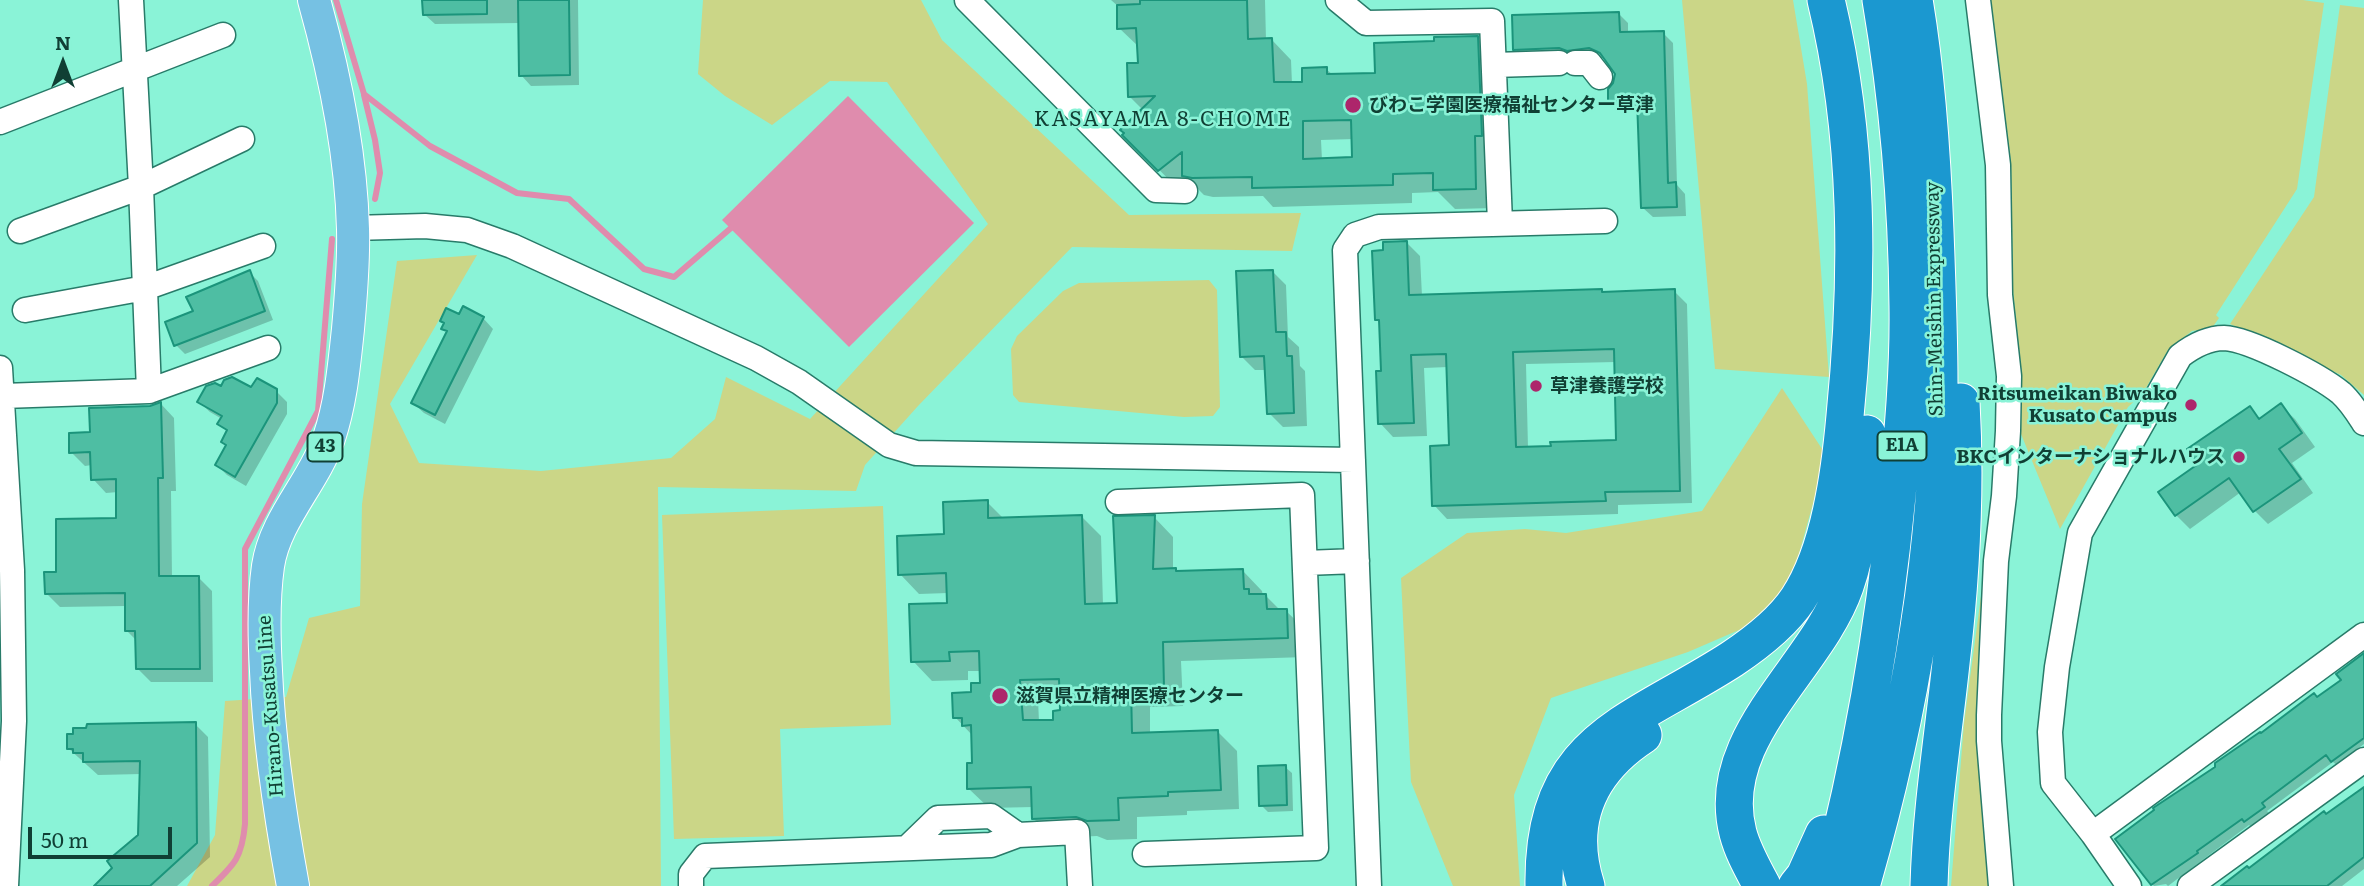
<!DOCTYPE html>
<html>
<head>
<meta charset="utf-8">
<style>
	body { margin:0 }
	#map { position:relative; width:2364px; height:886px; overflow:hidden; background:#8af3d7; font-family:Literata,serif }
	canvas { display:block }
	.north { position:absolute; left:28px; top:28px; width:70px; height:70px; -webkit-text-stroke:5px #8af3d7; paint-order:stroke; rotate:0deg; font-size:19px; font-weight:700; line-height:28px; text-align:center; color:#103f34 }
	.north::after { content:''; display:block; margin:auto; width:24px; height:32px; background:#103f34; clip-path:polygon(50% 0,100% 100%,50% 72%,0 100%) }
	.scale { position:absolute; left:28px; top:827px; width:144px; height:32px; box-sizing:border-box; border:4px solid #103f34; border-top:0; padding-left:9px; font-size:21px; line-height:24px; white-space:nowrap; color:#103f34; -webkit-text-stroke:5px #8af3d7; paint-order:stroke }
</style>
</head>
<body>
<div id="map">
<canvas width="2364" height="886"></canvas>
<div class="north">N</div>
<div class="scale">50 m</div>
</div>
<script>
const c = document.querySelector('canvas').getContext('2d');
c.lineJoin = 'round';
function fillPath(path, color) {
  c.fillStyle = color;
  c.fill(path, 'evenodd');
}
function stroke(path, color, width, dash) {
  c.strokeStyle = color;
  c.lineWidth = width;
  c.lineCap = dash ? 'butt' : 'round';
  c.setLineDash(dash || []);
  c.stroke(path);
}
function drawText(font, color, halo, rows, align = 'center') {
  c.font = font + ' Literata,"Noto Sans JP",serif';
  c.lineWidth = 5;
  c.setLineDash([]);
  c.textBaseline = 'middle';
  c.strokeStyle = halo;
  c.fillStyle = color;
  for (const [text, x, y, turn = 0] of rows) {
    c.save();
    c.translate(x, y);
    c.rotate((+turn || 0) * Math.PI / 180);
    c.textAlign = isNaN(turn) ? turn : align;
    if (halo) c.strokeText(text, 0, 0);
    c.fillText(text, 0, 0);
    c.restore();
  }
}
fillPath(new Path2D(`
	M703 0H921L942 40 1129 215 1301 213 1292 251 1072 247 918 406 865 465 856 491 658 487 661 886H187L215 835 225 701 286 697 309 618 360 606 362 504 397 261 477 255 390 404 419 463 541 471 671 458 715 419 726 377 810 419 988 224 887 82 830 81 772 125 725 96 698 74Z
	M1682 0H1793L1807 84 1829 377 1715 369Z
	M1990 0H2303L2324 3 2297 189 2216 315 2219 318 2212 328 2192 331 2168 350 2143 393 2128 407 2060 529 2021 434 2022 376 2013 291 2011 162Z
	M2340 5 2364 8V395L2341 375 2230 324 2314 197Z
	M1209 280 1217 290 1220 407 1213 416 1184 417 1019 402 1013 395 1011 349 1017 336 1063 291 1079 283Z
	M1782 388 1828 458 1815 496 1791 583 1746 627 1688 652 1551 698 1514 795 1520 886H1453L1411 782 1401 578 1467 533 1525 529 1566 533 1702 511Z
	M883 506 891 725 780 729 784 836 674 839 662 515Z
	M1985 566 1977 750 1991 886H1951L1964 723Z`), '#cbd687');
fillPath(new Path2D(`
	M848 96 974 223 849 347 722 220Z`), '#df8cad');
fillPath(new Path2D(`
	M424 0H578L579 85 531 86 521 75 520 23 435 24 424 14Z
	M1111 0H1265L1266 40H1272L1291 60 1292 84H1304L1326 69 1333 75 1377 74 1436 43 1477 38 1497 57 1495 208 1455 209 1438 192 1412 193V203L1273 207 1263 196 1213 197 1204 195 1190 181 1179 190 1125 135 1143 110 1129 96 1139 65V47L1119 28V7ZM1354 139V159L1322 160 1321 140Z
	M1618 13 1628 23V34L1663 33 1673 43 1677 185 1685 194 1686 216 1653 217 1643 208 1639 109 1620 110 1610 101 1616 74 1606 58H1525L1515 49Z
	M1407 243 1420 256 1422 296 1602 291 1605 294 1674 291 1687 304 1692 503 1618 505V514L1447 519 1434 505 1451 447 1448 367 1424 368 1427 436 1393 437 1380 423 1382 373 1381 324 1376 319 1385 252ZM1616 362 1618 442 1528 448 1526 364Z
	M1272 271 1286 285 1288 337 1299 347 1300 366 1305 371 1307 426 1283 427 1269 413 1267 370H1255L1242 357Z
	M249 272 258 281 273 320 185 354 176 345 195 312Z
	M460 317 483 318 493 329 445 424 424 413 413 403 448 333 443 328Z
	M221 388 276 391 287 402V414L246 486 227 475 217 465 227 446 228 432 220 424 222 419 210 412 199 402Z
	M161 404 174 418 176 491H171L172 578H199L212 591 213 682H151L138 669 137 641 126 630V606L60 607 46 593 58 574 118 520V492L106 493 93 479 92 465 85 466 71 452 92 434Z
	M2281 406 2295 419 2315 447 2292 463 2313 493 2268 524 2255 511 2241 492 2190 529 2176 515 2200 465 2250 408 2261 420Z
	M987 502 1004 519 1081 516 1101 536 1103 605 1119 604 1154 517 1173 537V570L1178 573 1243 571 1262 591 1263 596H1266L1281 611H1286L1306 630V657L1181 661 1183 706 1150 707V734L1218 732 1237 751 1239 809 1187 811V815L1137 817V839L1107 840 1097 836 1053 838 1034 819 1033 807 989 808 969 789 974 765 973 736 955 717 981 685V671H968V680L932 681 913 661 949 604 948 593 919 594 900 574ZM1062 698V712L1055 722H1039L1038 699Z
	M2364 655V744L2352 753 2354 756 2339 767 2333 762 2267 811 2270 814 2252 828 2249 825 2168 886 2166 884 2154 886 2152 884 2318 699 2343 680Z
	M195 724 208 737 210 857 177 886H96L115 868 139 836 141 774 98 775 68 748Z
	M1285 767 1292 773 1293 811 1268 812 1261 805Z
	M2364 789V869L2342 886H2223Z`), '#0003');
stroke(new Path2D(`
	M336 0 364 94 430 146 517 193 569 199 644 269 674 277 731 228
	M364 95 375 140 380 173 375 199
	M212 886C235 864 242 857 245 824V549L318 411 332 239`), '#df8cad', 6);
const building = new Path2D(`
	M422 0H487V14L423 15Z
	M518 0H569L570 75 519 76Z
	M1140 0H1247L1248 39 1272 38 1274 82H1302V68L1327 67V74L1375 73 1374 43 1434 41V37L1478 36 1482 136H1475L1476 189 1433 190V173L1393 174V185L1252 188V177L1192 178 1182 176V152L1158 171 1122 135 1124 133 1120 130 1155 96 1128 97 1127 63H1138L1136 28 1117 29V5L1140 4ZM1351 120 1352 157 1303 159V121Z
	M1619 12 1620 32 1664 31 1668 183 1676 182 1677 207 1641 208 1637 100 1608 101V89L1613 83 1615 74 1600 53 1589 48 1567 51 1559 48 1513 50 1512 15Z
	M1407 241 1409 295 1602 289V292L1675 289 1680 491 1605 492 1606 501 1432 506 1430 446 1449 445 1446 354 1411 355 1414 423 1378 424 1376 371H1381L1379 320H1375L1372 251 1383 250V242ZM1614 349 1616 440 1550 442 1551 446 1516 447 1513 352Z
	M250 270 265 311 174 346 165 322 193 311 186 297Z
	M1273 270 1276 332H1286L1287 356H1292L1294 413 1267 414 1264 356 1240 357 1236 271Z
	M463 306 484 317 435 415 411 403 447 331 441 329 444 323 440 321 446 308 459 314Z
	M232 377 251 387 257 378 277 389V403L235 477 215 465 226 445 221 442 227 430 217 424 222 416 197 402 206 386 215 383 221 386 224 380Z
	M161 402 163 478H158L159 576H199L200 669H136L135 631H125V593L45 594 44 572H56V519L116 518V479L91 480 90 452 69 453V433L90 432 89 408 150 406Z
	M2281 403 2302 433 2279 449 2301 479 2253 512 2229 478 2175 516 2158 492 2198 464 2187 449 2250 406 2259 419Z
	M988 500V518L1082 515 1085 604 1117 603 1113 516 1155 515 1153 569 1176 568V571L1243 569 1244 589H1249V594H1266L1267 609H1287L1288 638 1163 642 1164 687 1131 688 1132 733 1218 730 1221 790 1168 792V796L1118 798 1119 820 1087 821 1076 817 1032 819 1031 787 967 789V763H972L971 725 962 726V718H953L952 693 971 692V683H980L979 651 949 652 950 661 911 662 909 604 947 603 946 573 898 575 897 536 944 534 943 502ZM1059 679 1060 710 1053 711V720H1023L1020 680Z
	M2364 653V738L2331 762 2326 755 2262 803 2265 807 2244 822 2242 819 2197 851 2198 853 2151 885 2115 839 2154 810 2153 808 2215 767V763L2260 732 2261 733 2314 693 2317 697 2341 680 2336 674Z
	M196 722 197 843 150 886H94L112 868 107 861 138 835 140 761 83 762V753H73V749H67V734H73V728H86L87 724Z
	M1286 765 1287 805 1259 806 1258 766Z
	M2364 787V857L2327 886H2221L2247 866 2249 868 2324 811 2326 814Z`);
fillPath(building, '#4ebea3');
stroke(building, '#1b947b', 2);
const minor = new Path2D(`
	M131 0 141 187 149 391
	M967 0 1156 190 1185 191
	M1338 0 1366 23 1492 21 1500 223
	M1978 0 1998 165 2000 295 2009 376 2008 431 2004 496 1996 561 1989 715V741L2001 886
	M1575 63H1589L1600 77
	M1494 65 1559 63
	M0 122 223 35
	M353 228 425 226 467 230 512 246 756 358 799 382 889 445 916 453 1353 460
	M20 231 141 187 242 139
	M25 310 145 288 263 246
	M0 368 12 570 14 721 6 886
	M3 396 149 391 268 348
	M1118 502 1302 495 1316 848 1145 854
	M1305 563 1357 561
	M2093 834 2364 635
	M908 847 938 818 991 816 1018 835
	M691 886V874L705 856 991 845 1018 835 1077 832 1080 886
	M1369 886 1345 250 1355 235 1379 227 1605 221
	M2129 886 2093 834 2053 783 2050 732 2057 667 2080 533 2180 356C2193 346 2207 338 2224 338 2250 339 2320 376 2341 393 2351 402 2357 412 2364 423
	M2190 886 2364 760`);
const major = new Path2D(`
	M293 886C280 815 269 744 266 671 264 636 263 601 268 566 275 519 314 482 329 438 341 402 344 366 348 329 351 296 354 262 353 229 351 151 335 75 314 0`);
const highway = new Path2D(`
	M1544 886C1542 739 1628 726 1732 659 1756 643 1782 623 1798 599 1830 550 1840 472 1845 416 1859 276 1859 136 1826 0
	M1586 886C1566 823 1588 771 1643 735
	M1762 886C1753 869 1743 852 1738 833 1713 737 1817 668 1845 586 1862 538 1863 484 1867 434
	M1797 886 1805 876 1824 834
	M1828 886C1862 758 1884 628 1897 496 1903 433 1909 369 1908 306 1907 204 1898 100 1881 0
	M1861 886C1908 724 1938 555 1939 385 1939 334 1937 283 1935 232 1932 154 1927 77 1914 0
	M1929 886C1931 811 1943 737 1951 663 1961 578 1966 488 1961 402`);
stroke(minor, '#287b69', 27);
stroke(major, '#fff', 34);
stroke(highway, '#fff', 39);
stroke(minor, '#fff', 24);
stroke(major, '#76c1e3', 32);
stroke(highway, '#1b98d0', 37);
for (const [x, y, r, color] of [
	[1353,105,9,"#ad266b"],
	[1536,386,7,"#ad266b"],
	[2191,405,7,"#ad266b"],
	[2239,457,7,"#ad266b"],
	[1000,696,9,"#ad266b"]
]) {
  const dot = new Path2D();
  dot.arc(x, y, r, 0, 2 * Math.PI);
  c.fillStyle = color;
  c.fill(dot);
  stroke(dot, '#8af3d7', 2.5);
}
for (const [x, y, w] of [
	[1902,446,49],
	[325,447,35]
]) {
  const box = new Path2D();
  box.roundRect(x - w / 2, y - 14.5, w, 29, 5);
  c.fillStyle = '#8af3d7';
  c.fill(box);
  stroke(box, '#103f34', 2);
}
drawText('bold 18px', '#103f34', null, [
	["E1A",1902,446],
	["43",325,447]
]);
drawText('bold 19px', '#103f34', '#8af3d7', [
	["びわこ学園医療福祉センター草津",1369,105],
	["草津養護学校",1550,386],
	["Ritsumeikan Biwako",2177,394,"right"],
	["Kusato Campus",2177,416,"right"],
	["BKCインターナショナルハウス",2225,457,"right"],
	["滋賀県立精神医療センター",1016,696]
], 'left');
drawText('19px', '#103f34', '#8af3d7', [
	["Shin-Meishin Expressway",1935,299,-91],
	["Hirano-Kusatsu line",271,706,-94]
]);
c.letterSpacing = '2px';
drawText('21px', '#103f34', '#8af3d7', [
	["KASAYAMA 8-CHOME",1163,120]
]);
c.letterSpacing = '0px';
</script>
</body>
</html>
